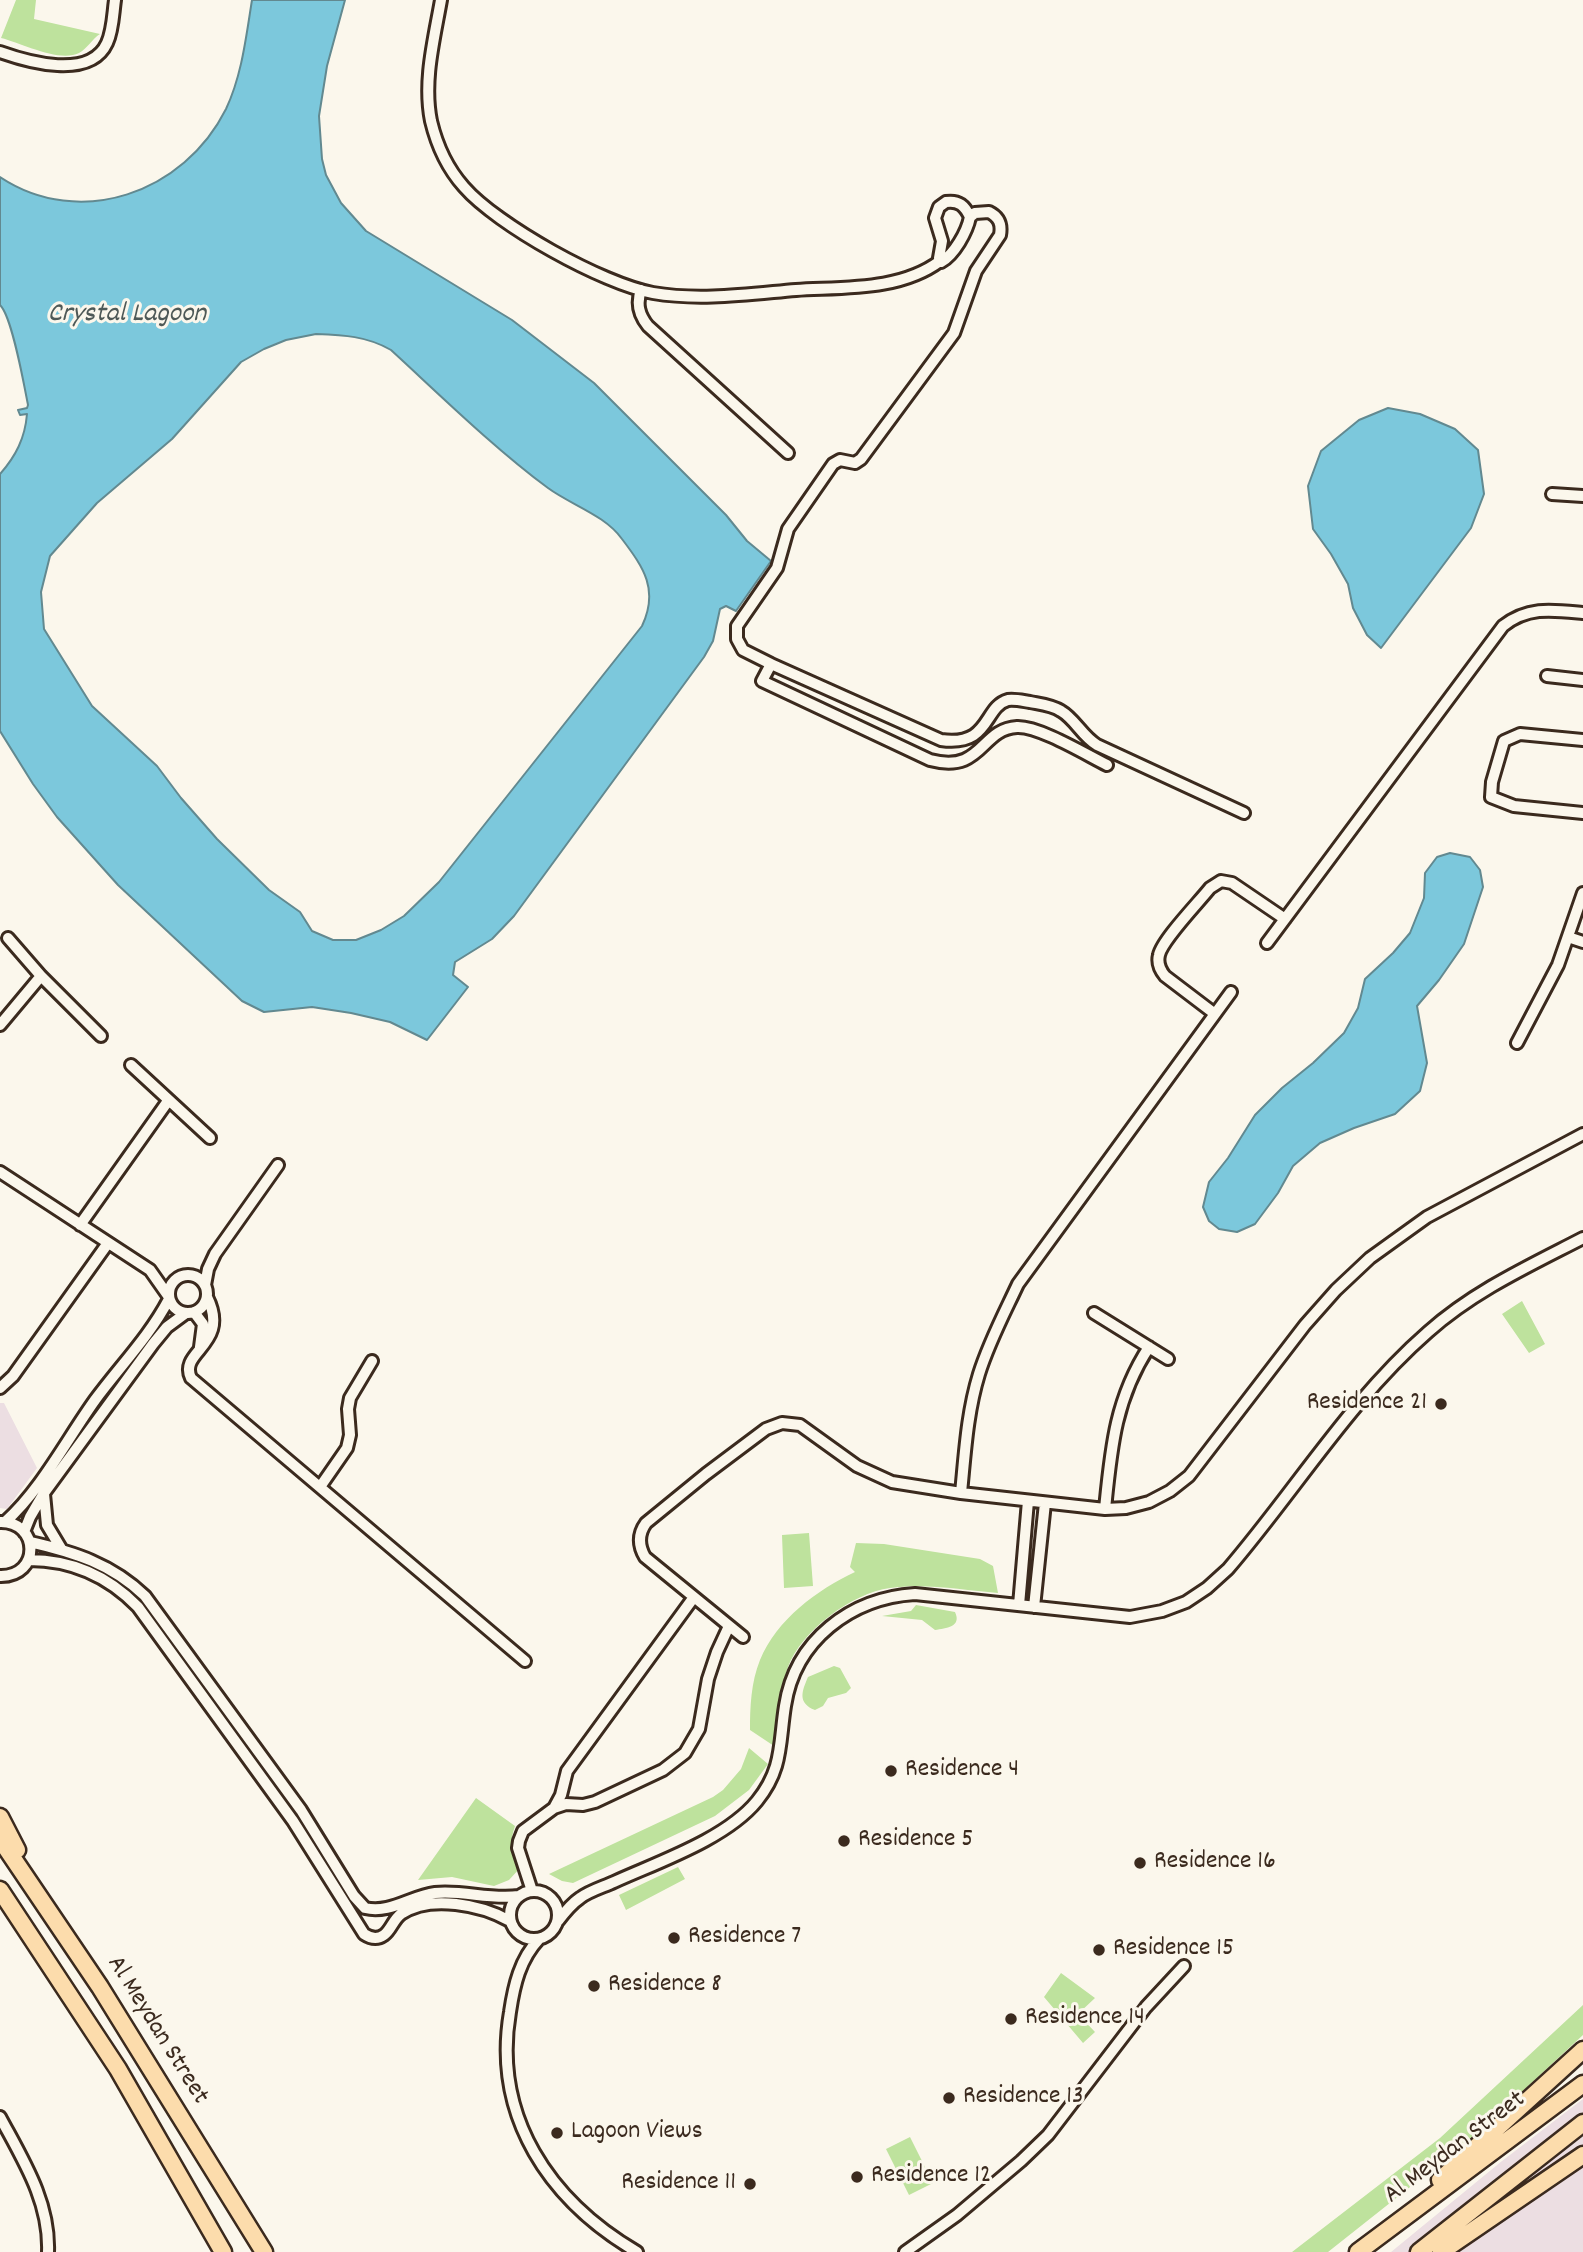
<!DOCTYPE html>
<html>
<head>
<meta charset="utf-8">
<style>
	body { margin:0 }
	canvas { display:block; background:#fbf7ec }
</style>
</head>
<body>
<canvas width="1583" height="2252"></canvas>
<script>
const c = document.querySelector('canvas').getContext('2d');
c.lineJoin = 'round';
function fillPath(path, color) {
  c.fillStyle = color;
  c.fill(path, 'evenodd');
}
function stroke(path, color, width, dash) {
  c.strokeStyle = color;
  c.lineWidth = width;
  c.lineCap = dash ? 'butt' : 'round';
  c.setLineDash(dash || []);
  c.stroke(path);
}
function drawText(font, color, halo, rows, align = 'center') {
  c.font = font + ' Dekko,sans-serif';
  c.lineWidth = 6;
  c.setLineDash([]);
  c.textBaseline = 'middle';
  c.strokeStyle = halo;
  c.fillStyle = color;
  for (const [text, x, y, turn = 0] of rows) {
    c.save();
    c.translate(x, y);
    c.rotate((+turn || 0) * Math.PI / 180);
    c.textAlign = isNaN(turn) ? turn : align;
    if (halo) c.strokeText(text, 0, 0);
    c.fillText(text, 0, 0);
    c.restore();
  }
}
fillPath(new Path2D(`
	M0 1403H4L37 1468 7 1509 0 1508Z
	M1583 2099V2252H1391L1502 2161Z`), '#ecdee2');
fillPath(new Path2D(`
	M16 0H36L34 19 100 34C92 39 87 49 79 53 59 63 22 43 1 38Z
	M1522 1301 1545 1344 1529 1353 1502 1314Z
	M809 1533 813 1586 784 1588 782 1535Z
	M856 1543 884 1544 980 1559 993 1566 998 1593C963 1590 925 1583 890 1588 852 1593 801 1631 788 1667 778 1693 780 1720 774 1746L750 1730C750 1707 751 1682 760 1660 777 1619 817 1590 855 1572L850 1567Z
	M916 1605 955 1612C962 1627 946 1628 935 1630L922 1620 882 1616 911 1611Z
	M834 1666 840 1668 851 1688 846 1693 828 1698 823 1706 815 1710C797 1703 802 1691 808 1677Z
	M749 1748 768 1764 749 1790 715 1816 573 1883 562 1881 549 1874 713 1797 723 1790 741 1769Z
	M476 1798 515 1826C509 1843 511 1852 520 1868L509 1880 494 1886 452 1877 418 1880Z
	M678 1867 685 1879 626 1910 619 1895Z
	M1061 1973 1095 1998 1078 2014 1095 2032 1083 2043 1044 1997Z
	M1583 2005V2035L1472 2138 1328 2252H1292L1440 2138Z
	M910 2137 933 2183 909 2195 886 2149Z`), '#bee29d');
const water = new Path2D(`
	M252 0H345L327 66 319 116 322 159 326 175 341 203 366 231 512 320 594 383 726 515 747 541 771 561 736 611 726 606 720 609 713 641 704 657 514 916 492 939 455 962 453 975 468 987 427 1040 390 1022 351 1013 312 1007 264 1012 242 1001 118 885 57 817 33 784 0 731V474C16 456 25 438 27 414L20 415 18 410 27 408 28 405C24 385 12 316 0 305V177C80 230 184 193 226 109 242 75 246 37 252 0ZM316 334C343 335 367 336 391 350 440 395 494 448 548 488 571 505 605 515 622 539 644 568 659 590 642 626L439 882 404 916 381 930 356 940H333L312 931 300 912 269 890 217 839 181 798 157 766 92 706 44 629 41 592 50 556 97 503 172 439 241 362 264 349 286 340Z
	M1388 408 1420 414 1455 429 1478 450 1484 494 1471 528 1381 648 1367 635 1353 608 1348 584 1331 554 1313 529 1308 486 1321 451 1359 420Z
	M1450 853 1470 857 1480 870 1483 887 1464 944 1439 980 1417 1006 1427 1063 1420 1091 1395 1114 1354 1128 1320 1143 1293 1166 1278 1193 1255 1224 1237 1232 1219 1229 1209 1221 1203 1207 1209 1182 1228 1158 1255 1115 1282 1088 1313 1063 1344 1033 1358 1008 1365 979 1393 953 1410 933 1424 898 1425 873 1437 857Z`);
fillPath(water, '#7cc8dc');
stroke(water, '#628990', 2);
const street = new Path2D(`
	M441 0C434 40 423 81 431 121 437 146 447 168 464 187 497 225 603 284 653 293 700 301 749 294 796 290 843 287 900 291 940 261
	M0 52C28 62 90 80 107 43 113 30 113 14 115 0
	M946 202C959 200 965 206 970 217 967 232 954 255 941 262L939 258 942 241 935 218 939 207Z
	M970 217 975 213 989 212C999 217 1002 224 1000 235L976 271 954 333 861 459 855 463 840 460 833 464 788 529 777 568 737 626V639L743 650 771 664 941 740C991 747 983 707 1008 700 1015 699 1023 701 1030 702 1040 704 1052 705 1061 711 1075 719 1082 736 1097 745L1244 813
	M641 290C636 304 639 315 648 326L788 453
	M1552 494 1583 496
	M771 664 762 681 930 760C983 774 980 729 1017 727 1039 726 1085 754 1107 765
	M1547 676 1583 680
	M1583 740 1520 734 1504 741 1492 782 1491 797 1514 806 1583 813
	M1568 937 1583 942
	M8 938 41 976 101 1036
	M1267 943 1503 626C1528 606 1553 610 1583 613
	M1215 1014 1165 976C1160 970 1157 963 1159 955 1162 940 1199 902 1210 888L1221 881 1232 883 1285 919
	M0 1025 41 976
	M1517 1043 1558 965 1583 893
	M131 1065 210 1138
	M0 1172 150 1270 169 1297
	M80 1225 168 1101
	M169 1294a19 19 0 1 1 38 0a19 19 0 1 1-38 0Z
	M205 1285 208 1269 215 1254 278 1165
	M207 1297C231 1345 178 1351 191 1378L525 1661
	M194 1312 203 1324 200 1347
	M1094 1313 1168 1359
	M0 1388 13 1376 108 1243
	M320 1487 347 1448 350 1435 348 1409 350 1398 372 1361
	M961 1493C965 1453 967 1413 979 1374 989 1342 1004 1314 1018 1284L1231 992
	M44 1494 47 1525 62 1550
	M1105 1509C1111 1449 1115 1399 1149 1347
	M0 1522C40 1521 41 1577 0 1576
	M5 1522C41 1490 67 1439 95 1400 120 1366 149 1337 169 1299
	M24 1532 30 1517 44 1493 153 1344 167 1327 186 1313
	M30 1542C74 1552 112 1564 145 1596L301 1810 354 1896 365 1908C390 1914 411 1896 435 1893 464 1890 489 1900 519 1896
	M29 1560C72 1560 108 1576 138 1607L293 1821 364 1934C370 1938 377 1940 384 1935 391 1930 393 1920 401 1914 430 1894 482 1905 510 1921
	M1019 1605 1028 1501
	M1034 1607 1045 1503
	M743 1637 645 1557C638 1545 638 1534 646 1523L706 1474 766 1429 782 1423 800 1425 857 1466 892 1482 961 1493 1105 1509 1126 1508 1149 1502 1170 1491 1189 1476 1305 1325 1336 1290 1370 1258 1427 1217 1583 1134
	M554 1808 561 1795 567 1771 694 1597
	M510 1915a24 24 0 1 1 48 0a24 24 0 1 1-48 0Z
	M532 1891 518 1848 519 1841 523 1831 554 1808 566 1804 583 1805 595 1802 663 1770 685 1753 699 1729 708 1679 717 1652 729 1626
	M558 1921C564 1913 571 1904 580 1898 589 1891 603 1887 614 1882 658 1862 726 1839 757 1801 783 1769 779 1744 785 1706 795 1640 851 1598 915 1594L1130 1617 1162 1611 1186 1602 1207 1588 1228 1569C1295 1491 1350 1400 1428 1332 1474 1291 1529 1266 1583 1238
	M539 1939C520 1959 514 1985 510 2012 492 2117 550 2201 637 2252
	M0 2117C23 2160 50 2202 48 2252
	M905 2252 957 2215 1021 2161 1048 2135 1146 2007 1184 1966`);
const primary = new Path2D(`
	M0 1817 17 1850
	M0 1839 100 1987 264 2252
	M0 1890 118 2069 223 2252
	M1440 2180 1583 2050
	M1358 2252 1583 2084
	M1419 2252 1583 2123
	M1441 2252 1583 2155`);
stroke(street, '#3b2a1e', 16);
stroke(primary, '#3b2a1e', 21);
stroke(street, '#fbf7ec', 10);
stroke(primary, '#fcdcac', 16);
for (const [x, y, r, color] of [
	[1441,1404,7,"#3b2a1e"],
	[891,1771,7,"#3b2a1e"],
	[844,1841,7,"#3b2a1e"],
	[1140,1863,7,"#3b2a1e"],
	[674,1938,7,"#3b2a1e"],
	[1099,1950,7,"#3b2a1e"],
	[594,1986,7,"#3b2a1e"],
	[1011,2019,7,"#3b2a1e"],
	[949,2098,7,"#3b2a1e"],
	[557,2133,7,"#3b2a1e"],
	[857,2177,7,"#3b2a1e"],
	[750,2184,7,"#3b2a1e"]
]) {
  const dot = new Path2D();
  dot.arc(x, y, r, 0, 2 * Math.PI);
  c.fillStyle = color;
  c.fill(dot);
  stroke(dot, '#fbf7ec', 2.5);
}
drawText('26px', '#3b2a1e', '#fbf7ec', [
	["Residence 21",1427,1404,"right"],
	["Residence 4",905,1771],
	["Residence 5",858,1841],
	["Residence 16",1154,1863],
	["Residence 7",688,1938],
	["Residence 15",1113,1950],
	["Residence 8",608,1986],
	["Residence 14",1025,2019],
	["Residence 13",963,2098],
	["Lagoon Views",571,2133],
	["Residence 12",871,2177],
	["Residence 11",736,2184,"right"]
], 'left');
drawText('26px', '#3b2a1e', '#fbf7ec', [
	["Al Meydan Street",156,2031,58],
	["Al Meydan Street",1456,2149,-37]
]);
drawText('italic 28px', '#4e5957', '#fbf7ec', [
	["Crystal Lagoon",127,316]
]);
</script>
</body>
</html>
